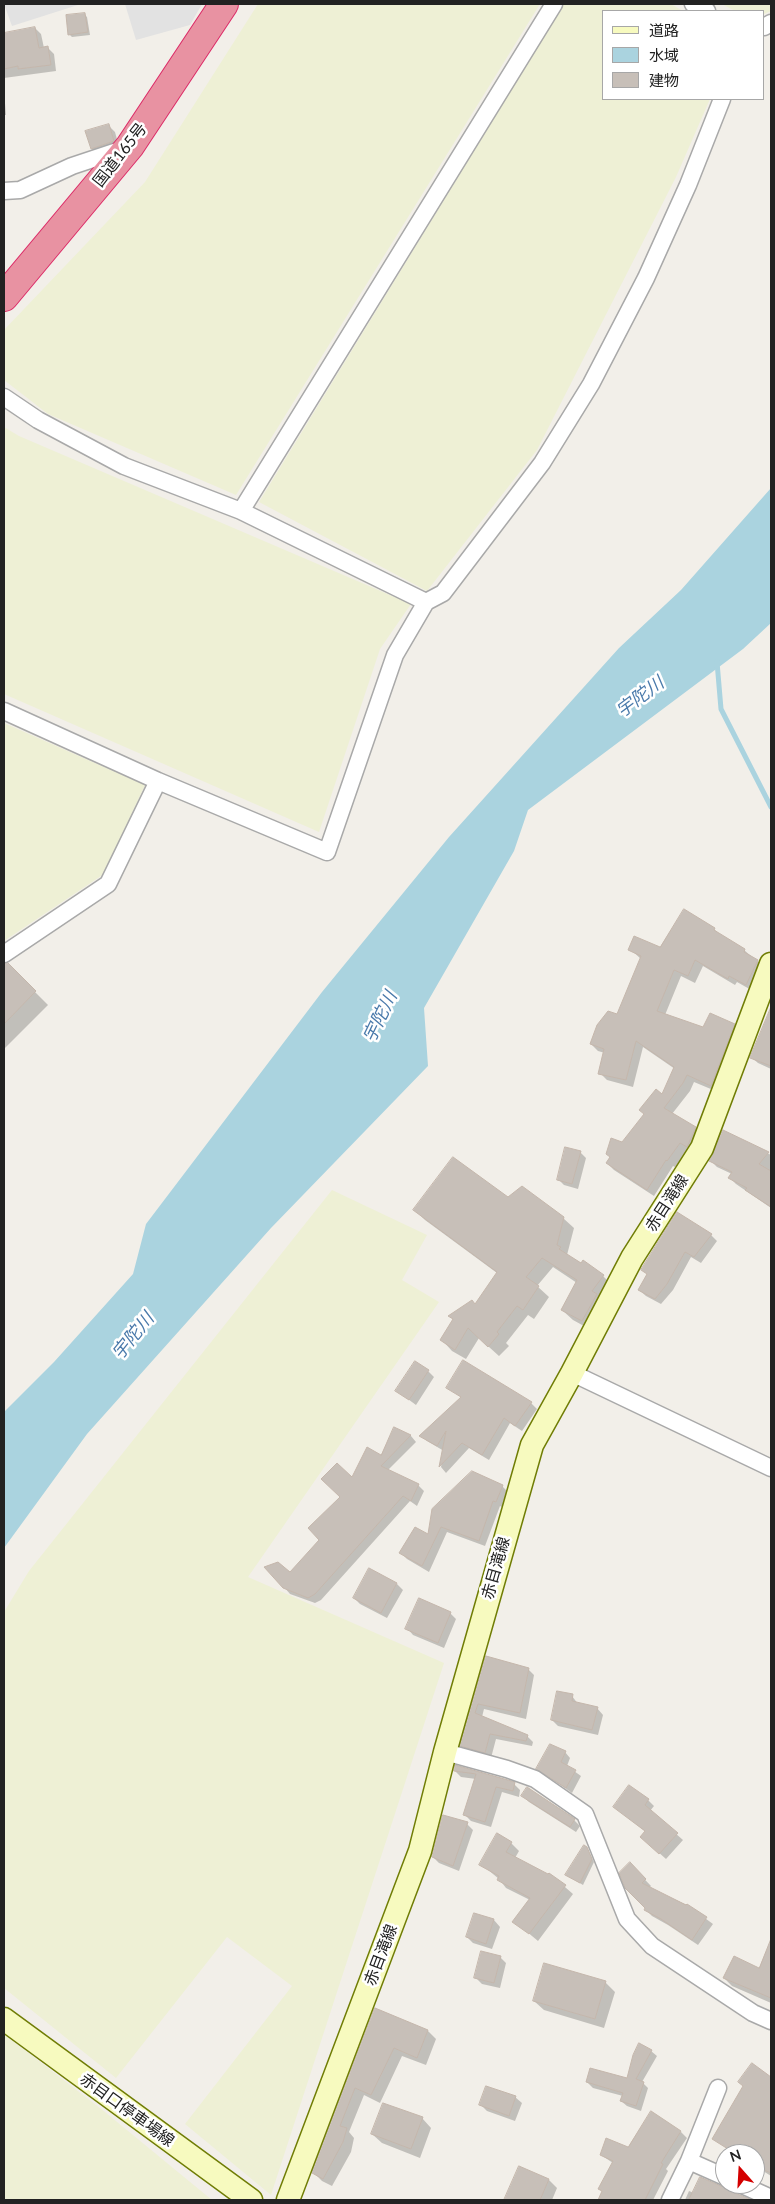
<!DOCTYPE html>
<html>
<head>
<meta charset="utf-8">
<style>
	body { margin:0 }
	#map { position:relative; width:775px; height:2204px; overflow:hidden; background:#f2efe9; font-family:Lato,"Noto Sans JP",sans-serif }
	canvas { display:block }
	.frame { position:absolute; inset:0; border:5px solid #222; pointer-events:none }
	.legend { position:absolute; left:602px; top:10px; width:162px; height:90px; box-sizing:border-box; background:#fff; border:1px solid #a7a7a7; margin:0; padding:6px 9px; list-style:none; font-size:15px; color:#222 }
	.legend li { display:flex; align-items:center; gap:10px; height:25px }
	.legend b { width:25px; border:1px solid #a7a7a7 }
	.north { position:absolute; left:715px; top:2144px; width:50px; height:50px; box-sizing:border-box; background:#fff; border:1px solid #a7a7a7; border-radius:50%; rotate:341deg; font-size:14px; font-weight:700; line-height:20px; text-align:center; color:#222 }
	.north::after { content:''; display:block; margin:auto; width:18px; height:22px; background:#d40000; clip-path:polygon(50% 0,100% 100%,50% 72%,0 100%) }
</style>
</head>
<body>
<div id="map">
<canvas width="775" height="2204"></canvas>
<div class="frame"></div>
<ul class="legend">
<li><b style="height:6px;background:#f7fabf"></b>道路</li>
<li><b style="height:14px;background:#aad3df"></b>水域</li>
<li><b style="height:14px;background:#c7bfb8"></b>建物</li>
</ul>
<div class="north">N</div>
</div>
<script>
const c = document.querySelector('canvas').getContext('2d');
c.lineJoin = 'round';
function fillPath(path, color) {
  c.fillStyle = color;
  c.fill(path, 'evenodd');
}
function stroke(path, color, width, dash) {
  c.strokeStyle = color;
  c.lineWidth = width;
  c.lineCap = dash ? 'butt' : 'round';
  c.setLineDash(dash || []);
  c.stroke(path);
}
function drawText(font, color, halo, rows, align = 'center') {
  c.font = font + ' Lato,"Noto Sans JP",sans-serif';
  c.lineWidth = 5;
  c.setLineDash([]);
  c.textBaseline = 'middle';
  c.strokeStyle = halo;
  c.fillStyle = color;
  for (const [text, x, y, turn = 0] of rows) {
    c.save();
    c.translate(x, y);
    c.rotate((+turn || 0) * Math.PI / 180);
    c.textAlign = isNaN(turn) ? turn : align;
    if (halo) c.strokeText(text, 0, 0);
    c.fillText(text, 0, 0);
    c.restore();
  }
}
fillPath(new Path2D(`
	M258 4H540L236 495 48 414 4 380V330L145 182Z
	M564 4H671L683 11H604V99H710L676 177 537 450 427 591 259 502Z
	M722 4H771V11L764 14V11H735Z
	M4 427 19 436 411 604 380 649 319 832 4 694Z
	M4 723 145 785 104 874 4 941Z
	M332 1190 427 1235 402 1280 439 1302 248 1577 444 1663 271 2195 185 2124 292 1986 227 1937 116 2078 4 1988V1612L29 1571Z
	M4 2034 105 2112 212 2200H4Z`), '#eef0d5');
fillPath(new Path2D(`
	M4 4H81L12 26Z
	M125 4H202L190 25 136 40Z`), '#e2e2e2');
fillPath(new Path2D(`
	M771 488V623L743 649 528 810 514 851 424 1008 428 1066 271 1228 87 1434 4 1548V1412L54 1362 133 1274 146 1224 322 992 449 837 619 648 681 590Z`), '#aad3df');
fillPath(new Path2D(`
	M84 14 87 17 90 35 72 37 69 34Z
	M35 28 41 34 44 48H48L54 54 56 71 4 78V34Z
	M4 91 6 115H4Z
	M109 126 115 132 119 147 98 155 92 149Z
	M714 929 721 936 744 950 765 968 753 991 737 982 735 985 703 966 695 983 681 976 665 1015 704 1029 734 1025 741 1032 718 1092 694 1082 690 1091 672 1114 695 1128 702 1135 675 1167 673 1166 654 1196 614 1170 607 1163 663 1096 675 1069 643 1047 633 1087 607 1080 600 1073 605 1053 598 1051 591 1044 617 1016 641 959 630 949H661Z
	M8 965 48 1005 4 1049V969Z
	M771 1010V1069L758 1063 751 1057Z
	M724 1131 771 1155V1208L736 1184 730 1178 732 1174 717 1167 711 1161Z
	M580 1152 586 1158 578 1189 564 1185 558 1179Z
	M508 1199 563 1218 574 1228 567 1255 603 1276 613 1286 593 1331 573 1320 562 1310 577 1283 553 1267 537 1286 549 1297 534 1319 528 1315 506 1343 509 1346 499 1356 479 1338 466 1359 452 1351 442 1340 454 1320 450 1316 476 1305 497 1273 425 1220 415 1210Z
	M677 1214 711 1235 717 1241 701 1263 691 1257 673 1290 661 1304 646 1296 639 1290Z
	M428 1371 434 1377 416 1405 397 1391Z
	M448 1387 531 1403 537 1409 522 1431 510 1423 489 1460 469 1448 446 1473 441 1467 444 1451 427 1441 421 1436 462 1398Z
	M395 1429 411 1436 416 1442 388 1470 418 1485 424 1491 417 1506 410 1501 321 1600 315 1603 290 1594 284 1587 290 1574 321 1540 352 1479 382 1456Z
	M502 1486 508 1492 502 1507 500 1506 485 1546 447 1532 429 1572 407 1559 401 1553 429 1536 433 1510Z
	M397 1584 403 1590 387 1618 360 1604 354 1598Z
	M450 1613 456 1619 444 1648 413 1635 407 1628Z
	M487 1658 528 1669 534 1675 526 1719 484 1709 482 1717 527 1736 533 1742 532 1746 496 1739 491 1758 468 1752 462 1745Z
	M572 1696 578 1704 597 1708 603 1715 598 1735 558 1726 552 1720Z
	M565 1752 570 1758 567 1766 581 1776 572 1793 538 1769Z
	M456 1767 514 1784 520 1790 519 1797 502 1792 491 1827 471 1821 465 1815 476 1779 461 1777 455 1771Z
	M523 1796 574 1820 580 1826 576 1832 529 1802Z
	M648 1800 654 1806 650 1811 683 1840 666 1859 648 1843 646 1832 615 1807Z
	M467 1824 473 1830 459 1871 439 1863 433 1857Z
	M498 1835 511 1843 519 1851 515 1858 548 1876 550 1874 573 1894 538 1941 514 1921 530 1900 506 1888 499 1879 481 1864Z
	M587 1848 594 1862 583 1885 566 1875Z
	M630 1864 651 1886 649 1888 687 1905 713 1924 698 1945 668 1925 652 1916 646 1910Z
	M475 1914 494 1920 500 1927 492 1949 473 1943 467 1937Z
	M771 1942V2003L732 1986 724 1978 759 1969Z
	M500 1957 506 1963 500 1988 482 1984 476 1978Z
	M605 1982 615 1992 604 2028 544 2010 534 2001Z
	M375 2010 428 2031 436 2039 426 2065 402 2056 380 2103 364 2095 349 2132 354 2138 351 2152 332 2186 322 2181 314 2173Z
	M651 2051 657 2056 642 2082 648 2088 641 2111 627 2106 621 2101 623 2096 593 2088 587 2082 628 2080Z
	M753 2065 771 2079V2176L755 2166V2154H735L714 2139 744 2086Z
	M515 2097 522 2103 515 2121 487 2111 481 2105Z
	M422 2118 431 2128 420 2158 382 2143 372 2134Z
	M681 2132 687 2138 666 2169 668 2171 653 2200H599L613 2163 601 2155Z
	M520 2167 549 2180 557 2188 552 2200H505Z
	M721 2187H729L735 2194 749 2200H685L689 2191 694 2193Z`), '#0003');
stroke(new Path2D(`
	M717 662 721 709 771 807`), '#aad3df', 5);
const building = new Path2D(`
	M85 13 88 32 68 35 66 15Z
	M35 27 39 48 48 46 51 65 18 69V66L4 69V33Z
	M109 124 114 141 91 149 85 131Z
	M684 909 715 928 714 930 745 949 744 952 758 960 746 985 729 976 728 979 695 960 688 976 674 970 657 1011 703 1027 710 1013 735 1024 711 1086 687 1075 683 1083 664 1108 696 1127 687 1147 680 1143 667 1161 666 1160 647 1190 606 1163 610 1157 606 1154 611 1138 622 1142 644 1114 639 1110 656 1089 662 1094 674 1067 636 1041 626 1080 598 1074 604 1049 590 1044 597 1025 608 1011 617 1014 641 956 628 950 634 936 660 947Z
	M8 963 36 991 4 1024V964Z
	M771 1007V1066L750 1058Z
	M723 1130 769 1152 759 1164 771 1171V1207L745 1190 747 1188 728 1178 732 1172 709 1161Z
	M565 1147 581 1151 572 1184 557 1180Z
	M453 1157 508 1197 522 1186 564 1217 557 1245 561 1247 559 1249 581 1263 583 1260 604 1275 592 1291 597 1294 582 1321 561 1310 577 1280 542 1258 526 1277 539 1286 523 1310 517 1306 497 1332 499 1334 488 1347 468 1328 455 1350 440 1340 453 1319 448 1316 472 1300 475 1304 497 1272 413 1210Z
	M677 1212 712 1234 694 1257 685 1252 667 1284 655 1299 638 1290 647 1274 641 1270Z
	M463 1360 532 1402 515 1426 504 1418 482 1455 462 1443 439 1467 446 1431 437 1446 419 1436 461 1397 446 1388Z
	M415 1361 429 1370 409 1400 395 1391Z
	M394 1427 411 1435 381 1466 419 1484 411 1501 403 1496 315 1594 308 1598 283 1588 264 1567 278 1562 290 1572 319 1540 308 1528 340 1497 321 1479 337 1463 352 1477 367 1447 381 1455Z
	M472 1471 503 1485 496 1502 493 1501 479 1541 441 1527 422 1566 399 1553 415 1527 428 1534 432 1509Z
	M369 1568 397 1583 381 1613 353 1598Z
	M419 1598 451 1612 438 1643 405 1629Z
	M486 1656 529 1668 520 1713 478 1704 475 1713 528 1735 526 1741 490 1734 485 1753 460 1746Z
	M557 1691 573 1694 572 1701 598 1707 592 1730 551 1720Z
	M550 1744 566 1751 561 1762 576 1770 566 1788 536 1769Z
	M455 1765 515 1782 513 1791 496 1787 485 1822 463 1815 476 1774 454 1771Z
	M629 1785 649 1799 645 1805 678 1833 659 1854 640 1837 645 1831 613 1807Z
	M527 1787 575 1819 570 1827 521 1796Z
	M443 1815 468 1822 453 1866 432 1857Z
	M497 1833 512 1842 506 1852 548 1874 549 1873 566 1885 529 1934 512 1922 530 1898 497 1880 499 1876 479 1865Z
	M584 1845 587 1847 592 1859 580 1883 565 1875Z
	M630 1862 646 1879 642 1883 686 1905 687 1904 707 1917 692 1940 661 1919 644 1910 645 1908 625 1888 619 1873Z
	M474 1913 494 1919 486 1944 466 1937Z
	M771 1939V1998L723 1978 734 1956 759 1968Z
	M481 1951 501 1956 494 1983 474 1978Z
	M544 1963 606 1981 595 2019 533 2001Z
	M375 2008 428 2030 417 2058 394 2048 371 2095 355 2088 340 2126 347 2128 343 2142 323 2179 312 2173Z
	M639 2043 652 2050 636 2079 644 2082 636 2106 620 2101 623 2093 586 2082 590 2068 627 2078 633 2055Z
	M752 2063 771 2077V2173L755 2166V2154H736L712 2139 743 2086 738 2082Z
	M486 2086 516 2096 509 2116 479 2105Z
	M383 2103 423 2117 411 2149 371 2134Z
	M651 2111 681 2131 661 2163 663 2164 645 2200H598L602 2191 598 2189 613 2161 600 2155 606 2138 628 2147Z
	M519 2166 549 2179 540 2200H504Z
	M700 2177 721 2186H730V2189L735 2193 752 2200H689Z`);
fillPath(building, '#c7bfb8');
stroke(building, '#c4b6ab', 1);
const street = new Path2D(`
	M693 4 707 11
	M764 27 771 23
	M4 191 20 190 72 166 126 148
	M4 397 38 420 124 466 241 511 426 602
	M241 511 554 4
	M4 711 158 781 327 852 395 655 426 602 443 593 542 463 591 384 646 278 688 185 722 99
	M4 954 108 884 158 781
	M572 1373 771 1468
	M445 1752 507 1769 535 1779 585 1814 627 1919 652 1946 753 2013 771 2021
	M689 2161 718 2088
	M740 2184 771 2198
	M670 2200 689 2161 725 2177`);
const secondary = new Path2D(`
	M4 2019 251 2200
	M288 2200 420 1851 445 1752 532 1445 572 1373 632 1258 702 1148 771 964`);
const highway = new Path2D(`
	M4 297 130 146 224 4`);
stroke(street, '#a9a9a9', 19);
stroke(secondary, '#707d05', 25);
stroke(highway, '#dc2a67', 30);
stroke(street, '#fff', 16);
stroke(secondary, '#f7fabf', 22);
stroke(highway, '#e892a2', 28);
drawText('16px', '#222', '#fff', [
	["国道165号",120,155,-52],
	["赤目滝線",667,1203,-57],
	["赤目滝線",496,1568,-74],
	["赤目滝線",381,1955,-69],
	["赤目口停車場線",127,2110,36]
]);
drawText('italic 18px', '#4a7aab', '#fff', [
	["宇陀川",640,697,-37],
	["宇陀川",380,1017,-64],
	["宇陀川",133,1336,-51]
]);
</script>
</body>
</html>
